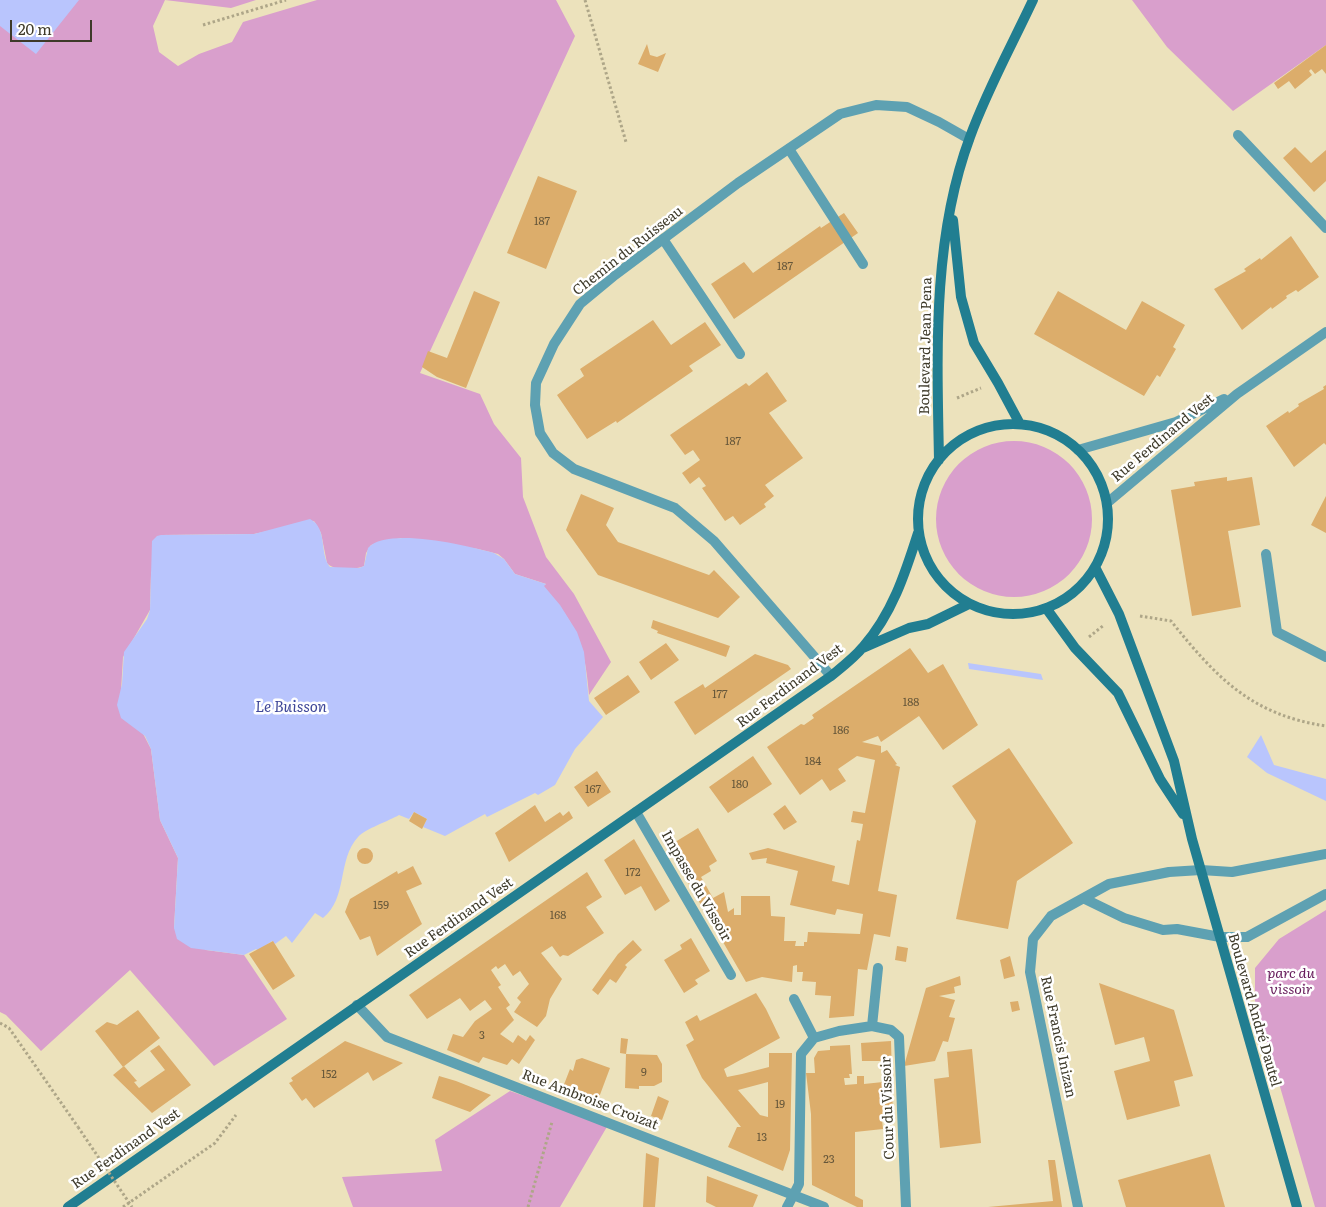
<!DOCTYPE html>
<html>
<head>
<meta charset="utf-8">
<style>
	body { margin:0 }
	#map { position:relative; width:1326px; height:1207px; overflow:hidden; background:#ece2bc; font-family:Literata,serif }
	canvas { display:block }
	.scale { position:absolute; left:10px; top:20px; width:82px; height:22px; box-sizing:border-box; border:2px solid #3e3a2a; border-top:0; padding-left:6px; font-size:15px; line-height:18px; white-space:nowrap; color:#3e3a2a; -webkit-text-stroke:4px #fff; paint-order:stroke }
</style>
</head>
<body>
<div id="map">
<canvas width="1326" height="1207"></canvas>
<div class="scale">20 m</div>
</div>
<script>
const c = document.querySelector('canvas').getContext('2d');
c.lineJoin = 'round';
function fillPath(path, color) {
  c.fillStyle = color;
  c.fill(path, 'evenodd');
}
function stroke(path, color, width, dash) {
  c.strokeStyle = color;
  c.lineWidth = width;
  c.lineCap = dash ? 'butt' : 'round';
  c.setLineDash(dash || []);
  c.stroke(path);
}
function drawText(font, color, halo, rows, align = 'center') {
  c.font = font + ' Literata,serif';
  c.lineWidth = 5;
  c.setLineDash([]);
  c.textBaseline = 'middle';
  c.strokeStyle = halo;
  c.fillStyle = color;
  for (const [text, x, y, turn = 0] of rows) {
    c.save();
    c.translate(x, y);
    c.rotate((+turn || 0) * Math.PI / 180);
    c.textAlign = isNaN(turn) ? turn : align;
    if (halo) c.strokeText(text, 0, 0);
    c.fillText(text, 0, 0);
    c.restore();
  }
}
fillPath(new Path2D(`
	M0 0H256L231 8 165 0 153 26 159 52 178 66 199 54 232 42 243 22 317 0H556L575 36 420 373 480 394 494 424 521 458 523 497 546 557 574 594 611 662 589 695C585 644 576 624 543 586L546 584 515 574 504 559 498 554 478 549 401 538 371 545 366 553 364 566C355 570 333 571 327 563L321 533 314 521 254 534 161 535 151 574 150 610 123 657 121 691 151 749 160 820 178 858 174 928 206 950 244 955 287 1019 214 1066 130 970 41 1051 6 1015 0 1012Z
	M1132 0H1326V45L1233 111 1167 47Z
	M936 519a78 78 0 1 1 156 0a78 78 0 1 1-156 0Z
	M1326 910V1207H1315L1255 1001V968L1279 939Z
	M510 1091 608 1125 560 1207H353L342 1177 442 1171 435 1140Z`), '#d99fcc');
fillPath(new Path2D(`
	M0 0H79L36 54 0 26Z
	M310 519C328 528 319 554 330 567L359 568 364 566 368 548C387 526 469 546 494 553L504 559 515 574 546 584 544 586 560 605 577 632 584 652 589 701 603 717 575 749 555 785 538 795 535 793 487 817 485 814 445 836 423 827 427 819 414 812 409 819 399 815C389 821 365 829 358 837 337 860 348 898 323 918L315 913 292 943 286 936 275 944 272 941 258 951 256 949 244 955 191 948 177 939 174 928 178 858 160 820 151 749 145 736 121 718 117 705 122 684 124 652 147 619 150 610 152 541 157 536 161 535 254 534Z
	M968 663 1041 674 1043 680 969 669Z
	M1261 735 1274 765 1326 779V801L1267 773 1247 757Z`), '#b9c5fd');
fillPath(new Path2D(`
	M647 44 650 55 657 57 666 53 658 72 638 64Z
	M1326 45V74L1322 69 1315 74 1311 69 1309 71 1312 75 1295 89 1289 81 1278 89 1274 83Z
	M1295 147 1311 163 1326 150V181L1314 192 1283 158Z
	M538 176 577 191 546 269 507 253Z
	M844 213 858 233 734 319 711 284 744 262 753 273 820 226 821 228Z
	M1291 236 1319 277 1298 292 1296 290 1286 296 1287 298 1272 309 1271 307 1242 330 1214 289 1246 271 1244 269 1260 258 1261 260Z
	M474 291 500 302 466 388 437 377 422 367 428 351 447 358Z
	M1058 291 1126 330 1142 301 1185 325 1173 347 1176 349 1160 377 1157 375 1144 396 1034 334Z
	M653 320 671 345 705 322 721 345 689 366 693 371 617 423 616 421 587 439 557 395 584 376 580 369Z
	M767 372 787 401 769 413 803 458 765 485 774 496 764 504 766 507 740 525 733 516 725 521 702 488 706 486 699 477 690 484 682 473 700 460 693 450 685 455 670 435 746 383 749 386Z
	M1326 385V445L1324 443 1294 467 1266 426 1288 411 1289 413 1299 406 1298 404 1324 389 1323 387Z
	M1227 477V481L1252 477 1260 525 1228 531 1241 607 1192 616 1171 490 1195 486 1194 482Z
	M581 494 614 508 606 525 618 542 709 575 714 570 740 597 718 618 598 575 566 530Z
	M1326 496V533L1311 525Z
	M653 620 730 646 726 657 657 633 658 631 651 628Z
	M666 643 679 660 651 680 639 662Z
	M910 648 928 673 943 664 978 725 943 750 919 716 881 742 878 736 862 742 881 746V753L887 750 897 764 895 765 900 767 878 891 897 895 890 937 874 934 867 970 858 969 854 1016 829 1018 831 996 815 995 816 982 802 981 803 972H797V965L793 966 792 982 762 977 746 982 719 935 723 928 718 918 711 922 667 847 698 828 717 861 709 866 711 871 701 877 713 898 724 892 728 912 734 908V915H741V896H770L771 916 785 917 784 941H796L795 946H804V942H807L808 932 860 934 863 914 837 909 835 915 790 905 798 871 766 863 767 858 752 860 749 853 768 848 835 866 832 881 849 885 857 840 860 841 863 824 851 822 853 811 865 813 875 760 857 756 838 769 846 781 830 791 822 779 800 795 767 747 801 724 804 725 814 718 812 715Z
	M755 654 788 665 791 669 695 735 674 702 703 684 705 688Z
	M628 675 640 692 606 715 594 698Z
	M1009 748 1073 843 1017 881 1008 929 956 919 976 821 952 786Z
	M753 756 772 784 728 813 709 787Z
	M597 771 611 792 588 807 574 787Z
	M535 805 545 822 560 812 563 816 569 811 573 818 509 862 495 833Z
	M785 805 797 822 784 830 773 814Z
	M414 812 427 819 422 829 409 821Z
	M634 839 670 901 655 911 641 886 625 895 604 860Z
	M357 856a8 8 0 1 1 16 0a8 8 0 1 1-16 0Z
	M413 866 422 884 406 891 422 924 377 956 370 936 360 940 345 912 350 899 397 871 398 874Z
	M587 872 602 897 586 907 604 933 568 956 563 955 560 957 552 946 541 953 562 979 550 999 546 1016 537 1027 514 1012 521 1002 517 998 529 984 520 971 513 976 505 964 498 969 496 966 491 970 501 985 498 987 510 1005 506 1008 514 1020 500 1034 513 1043 518 1035 526 1041 530 1035 535 1040 519 1064 512 1059 507 1065 483 1057 479 1063 447 1050 453 1034 463 1037 475 1021 492 1009 485 1000 470 1011 460 998 427 1019 409 995Z
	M691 938 710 971 695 980 698 984 684 993 664 960 682 949 680 945Z
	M633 940 642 950 625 965 627 967 616 983 610 979 598 995 592 990 618 954Z
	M273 941 295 976 273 990 249 954Z
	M897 946 908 948 906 962 895 960Z
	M1010 956 1015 976 1004 979 1000 960Z
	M960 976 961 985 954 987 955 993 939 996 955 1000 949 1017 955 1018 948 1042 943 1041 935 1061 904 1066 926 988Z
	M1099 983 1174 1010 1193 1076 1174 1081 1180 1106 1127 1120 1114 1071 1150 1061 1144 1037 1115 1045Z
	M756 993 766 1009 780 1038 724 1069 727 1077 742 1074 769 1067V1053H792L790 1150 783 1171 728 1147 737 1127H741L702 1078 686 1045 694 1040 685 1022 697 1015 700 1021ZM768 1082V1117L760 1115 738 1090Z
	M1018 1001 1020 1010 1012 1012 1010 1002Z
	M138 1010 160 1038 123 1067 95 1031 107 1022 117 1025Z
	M621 1038 628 1039 626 1054 620 1053Z
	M345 1041 403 1063 373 1081 368 1072 314 1108 306 1098 302 1101 289 1083 293 1081 291 1078Z
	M891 1041 893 1120H882L883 1129 855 1132V1196L863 1200V1207H857L812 1185 811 1114 806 1073H815L814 1058 818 1051 830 1050V1046L850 1045 852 1074H849L850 1078H844L845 1085 857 1084V1076H864V1084L883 1082 881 1061H862L861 1043Z
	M159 1045 191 1085 152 1113 113 1075 124 1066 137 1081 134 1082 139 1088 165 1070 150 1051Z
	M972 1049 981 1143 940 1148 934 1079 949 1077 947 1052Z
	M626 1054 657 1055 662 1064V1082L654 1086H639V1089L625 1088Z
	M582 1058 610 1068 598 1100 563 1087 570 1069 573 1071 576 1060Z
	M439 1076 456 1081 491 1095 470 1112 432 1098Z
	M658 1096 669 1101 662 1120 651 1116Z
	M646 1153 659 1158 655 1207H643Z
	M1210 1154 1225 1207H1126L1118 1180Z
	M1048 1160H1055L1062 1207H988L1053 1201Z
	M707 1176 758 1195 753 1207H716L706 1202Z`), '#dcad6b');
stroke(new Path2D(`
	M585 0 626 142
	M203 25 286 0
	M957 398 981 388
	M1140 616 1171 621C1216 677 1251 715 1326 726
	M1089 637 1104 625
	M0 1023 9 1028 78 1127
	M123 1207 215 1143 236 1115
	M528 1207 552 1122`), '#aea688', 3, [2.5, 2.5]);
stroke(new Path2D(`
	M789 149 863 264
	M663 239 740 354
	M1266 554 1277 632 1326 657
	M636 812 731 975
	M787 1207 794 1194`), '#5ea1b2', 10);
stroke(new Path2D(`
	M1238 135 1326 228
	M831 676 714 541 675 508 574 469 553 453 540 433 535 405 536 383 554 344 580 304 615 275 738 183 840 114 876 105 907 107 939 122 969 139
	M1085 899 1124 918 1163 930 1177 929 1220 937
	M794 999 814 1038
	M357 1005 387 1037 824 1207
	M872 1026 878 968
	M794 1194 799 1184 801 1054 814 1038 839 1031 872 1026 891 1030 899 1037 906 1207
	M1078 1207 1030 972 1033 939 1051 916 1109 884 1169 872 1201 870`), '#5ea1b2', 10);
stroke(new Path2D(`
	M1078 450 1176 422 1224 399
	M1107 503 1237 394 1326 332
	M1201 870 1232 872 1326 854
	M1220 937H1247L1326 894`), '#5ea1b2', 10);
stroke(new Path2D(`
	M953 220 961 297 974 343 998 383 1020 424
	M918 519a95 95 0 1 1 190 0a95 95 0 1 1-190 0Z
	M939 460C937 353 932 239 970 137 987 90 1012 45 1033 0
	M1095 567 1119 614 1174 761 1192 839 1297 1207
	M1046 608 1075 648 1118 693 1160 779 1183 814
	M863 648 909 628 928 624 969 604
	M68 1207 831 676C842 667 854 658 863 647 892 614 905 574 918 533`), '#217e91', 10);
stroke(new Path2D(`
	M78 1127 132 1207`), '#aea688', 3, [2.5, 2.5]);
drawText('11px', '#66573a', null, [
	["187",542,222],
	["187",785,267],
	["187",733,442],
	["177",720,695],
	["188",911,703],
	["186",841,731],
	["184",813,762],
	["180",740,785],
	["167",593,790],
	["172",633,873],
	["159",381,906],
	["168",558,916],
	["3",482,1036],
	["9",644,1073],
	["152",329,1075],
	["19",780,1105],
	["13",762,1138],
	["23",829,1160]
]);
drawText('14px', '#3e3a2a', '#fff', [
	["Chemin du Ruisseau",628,251,-38],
	["Boulevard Jean Pena",926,346,-89],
	["Rue Ferdinand Vest",1163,438,-40],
	["Rue Ferdinand Vest",790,686,-37],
	["Impasse du Vissoir",696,886,60],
	["Rue Ferdinand Vest",459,918,-35],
	["Boulevard André Dautel",1254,1010,74],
	["Rue Francis Inizan",1058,1037,78],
	["Rue Ambroise Croizat",590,1100,21],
	["Cour du Vissoir",888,1108,-92],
	["Rue Ferdinand Vest",126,1149,-35]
]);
drawText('italic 14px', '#661b5a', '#fff', [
	["parc du",1291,974],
	["vissoir",1291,990]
]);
drawText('italic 15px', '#3f4798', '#fff', [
	["Le Buisson",291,708]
]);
</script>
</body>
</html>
